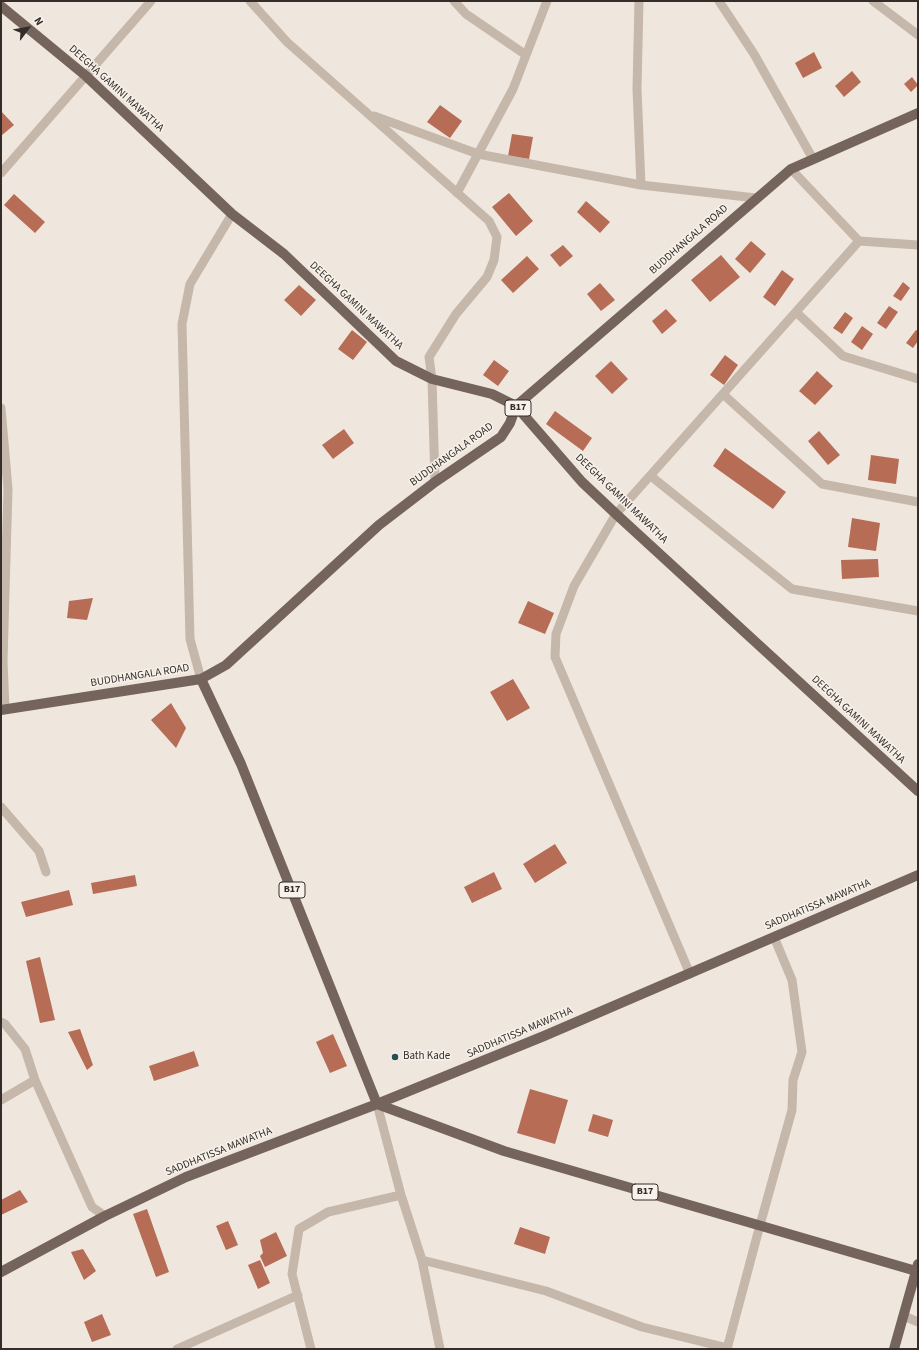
<!DOCTYPE html>
<html>
<head>
<meta charset="utf-8">
<style>
	body { margin:0 }
	#map { position:relative; width:919px; height:1350px; overflow:hidden; background:#efe7de; font-family:"Source Sans 3",sans-serif }
	canvas { display:block }
	.frame { position:absolute; inset:0; border:2px solid #342d29; pointer-events:none }
	.north { position:absolute; left:8px; top:8px; width:40px; height:40px; -webkit-text-stroke:3px #f7f1ea; paint-order:stroke; rotate:58deg; font-size:11px; font-weight:700; line-height:16px; text-align:center; color:#342d29 }
	.north::after { content:''; display:block; margin:auto; width:14px; height:18px; background:#342d29; clip-path:polygon(50% 0,100% 100%,50% 72%,0 100%) }
</style>
</head>
<body>
<div id="map">
<canvas width="919" height="1350"></canvas>
<div class="frame"></div>
<div class="north">N</div>
</div>
<script>
const c = document.querySelector('canvas').getContext('2d');
c.lineJoin = 'round';
function fillPath(path, color) {
  c.fillStyle = color;
  c.fill(path, 'evenodd');
}
function stroke(path, color, width, dash) {
  c.strokeStyle = color;
  c.lineWidth = width;
  c.lineCap = dash ? 'butt' : 'round';
  c.setLineDash(dash || []);
  c.stroke(path);
}
function drawText(font, color, halo, rows, align = 'center') {
  c.font = font + ' "Source Sans 3",sans-serif';
  c.lineWidth = 3;
  c.setLineDash([]);
  c.textBaseline = 'middle';
  c.strokeStyle = halo;
  c.fillStyle = color;
  for (const [text, x, y, turn = 0] of rows) {
    c.save();
    c.translate(x, y);
    c.rotate((+turn || 0) * Math.PI / 180);
    c.textAlign = isNaN(turn) ? turn : align;
    if (halo) c.strokeText(text, 0, 0);
    c.fillText(text, 0, 0);
    c.restore();
  }
}
fillPath(new Path2D(`
	M814 52 822 68 803 78 795 63Z
	M852 71 861 82 844 97 835 86Z
	M912 77 918 85 911 92 904 84Z
	M440 105 462 121 450 138 427 122Z
	M1 111 14 125 1 136Z
	M512 134 533 137 529 159 508 156Z
	M509 193 533 221 516 236 492 207Z
	M14 194 45 222 35 233 4 205Z
	M586 201 610 222 600 233 577 212Z
	M751 241 766 254 750 273 735 259Z
	M563 245 573 256 560 267 550 255Z
	M721 255 740 277 710 302 691 280Z
	M527 256 539 269 513 293 501 280Z
	M782 270 794 279 775 306 763 297Z
	M903 282 910 288 901 301 893 296Z
	M600 283 615 300 601 311 587 294Z
	M299 285 316 300 301 316 284 300Z
	M889 306 898 312 886 329 877 323Z
	M666 309 677 321 662 334 652 321Z
	M845 312 853 318 842 334 833 328Z
	M862 326 873 334 862 350 851 342Z
	M352 330 367 342 353 360 338 349Z
	M916 330 918 331V341L913 348 906 343Z
	M725 355 738 365 724 385 710 375Z
	M494 360 509 371 498 386 483 375Z
	M611 361 628 379 612 394 595 376Z
	M817 371 833 386 815 405 799 391Z
	M555 411 592 438 583 451 546 424Z
	M344 429 354 443 333 459 322 445Z
	M819 431 840 455 828 465 808 441Z
	M725 448 786 492 773 509 713 466Z
	M871 455 899 459 896 484 868 480Z
	M852 518 880 523 876 551 848 547Z
	M878 559 879 577 842 579 841 560Z
	M93 598 87 620 67 618 69 601Z
	M528 601 554 613 545 634 518 623Z
	M513 679 530 708 507 721 490 692Z
	M171 703 186 728 176 748 151 720Z
	M555 844 567 863 535 883 523 864Z
	M494 872 502 889 472 903 464 887Z
	M135 875 137 886 93 894 91 883Z
	M69 890 73 905 26 917 21 902Z
	M40 957 55 1020 40 1023 26 961Z
	M80 1029 93 1065 87 1070 68 1032Z
	M333 1034 347 1066 330 1073 316 1042Z
	M194 1051 199 1066 154 1081 149 1066Z
	M530 1089 568 1100 555 1144 517 1133Z
	M593 1114 613 1120 608 1137 588 1131Z
	M20 1190 28 1202 1 1215V1200Z
	M147 1209 169 1272 156 1277 133 1214Z
	M228 1221 238 1245 226 1250 216 1226Z
	M520 1227 550 1237 545 1254 514 1244Z
	M276 1232 287 1256 265 1267 260 1256 263 1253 260 1240Z
	M83 1249 96 1271 84 1280 71 1252Z
	M260 1260 270 1283 258 1289 248 1265Z
	M102 1314 111 1335 92 1342 84 1322Z`), '#b66c55');
stroke(new Path2D(`
	M250 1 287 42 489 221 497 237 494 260 487 277 456 314 429 357 432 379 435 482
	M454 1 466 14 526 55
	M639 1 637 89 641 185
	M719 1 754 54 813 159
	M873 1 918 35
	M374 116 478 154 641 185 756 198
	M791 169 859 241
	M1 173 151 1
	M457 193 513 89 547 1
	M796 312 843 356 918 379
	M724 395 822 484 918 502
	M1 408 8 489 3 661 5 709
	M652 477 792 589 918 611
	M201 679 190 639 182 324 190 284 232 214
	M1 807 39 851 46 872
	M690 974 555 657 556 634 574 586 616 514 859 241 918 245
	M1 1022 5 1024 25 1049 35 1080 1 1100
	M35 1080 92 1207 105 1216
	M377 1104 401 1195 422 1260 440 1349
	M422 1260 546 1291 642 1327 728 1348
	M904 1316 918 1322
	M177 1349 298 1295
	M311 1349 292 1274 299 1229 328 1212 401 1195
	M727 1349 760 1225 792 1110 793 1080 802 1052 792 980 774 937`), '#c6b7ab', 9);
stroke(new Path2D(`
	M1 6 86 76 232 214 284 254 396 361 432 379 492 394 516 406 582 482 616 514 918 791
	M201 679 241 764 377 1104 504 1151 916 1271
	M1 710 201 679 226 665 379 525 435 482 501 437 510 423 516 406 791 169 918 113
	M1 1272 105 1216 186 1177 377 1104 544 1036 918 875
	M894 1349 918 1264`), '#74645c', 10);
for (const [x, y, r, color] of [
	[395,1057,4,"#244e51"]
]) {
  const dot = new Path2D();
  dot.arc(x, y, r, 0, 2 * Math.PI);
  c.fillStyle = color;
  c.fill(dot);
  stroke(dot, '#f7f1ea', 1.5);
}
for (const [x, y, w] of [
	[518,408,26],
	[292,890,26],
	[645,1192,26]
]) {
  const box = new Path2D();
  box.roundRect(x - w / 2, y - 8, w, 16, 3);
  c.fillStyle = '#f7f1ea';
  c.fill(box);
  stroke(box, '#342d29', 1);
}
drawText('bold 10px', '#342d29', null, [
	["B17",518,408],
	["B17",292,890],
	["B17",645,1192]
]);
drawText('11px', '#342d29', '#f7f1ea', [
	["DEEGHA GAMINI MAWATHA",116,89,42],
	["BUDDHANGALA ROAD",689,240,-41],
	["DEEGHA GAMINI MAWATHA",356,306,43],
	["BUDDHANGALA ROAD",452,455,-36],
	["DEEGHA GAMINI MAWATHA",621,499,44],
	["BUDDHANGALA ROAD",140,676,-9],
	["DEEGHA GAMINI MAWATHA",858,720,43],
	["SADDHATISSA MAWATHA",818,905,-23],
	["SADDHATISSA MAWATHA",520,1033,-23],
	["SADDHATISSA MAWATHA",219,1152,-22]
]);
drawText('11px', '#342d29', '#f7f1ea', [
	["Bath Kade",403,1057]
], 'left');
</script>
</body>
</html>
